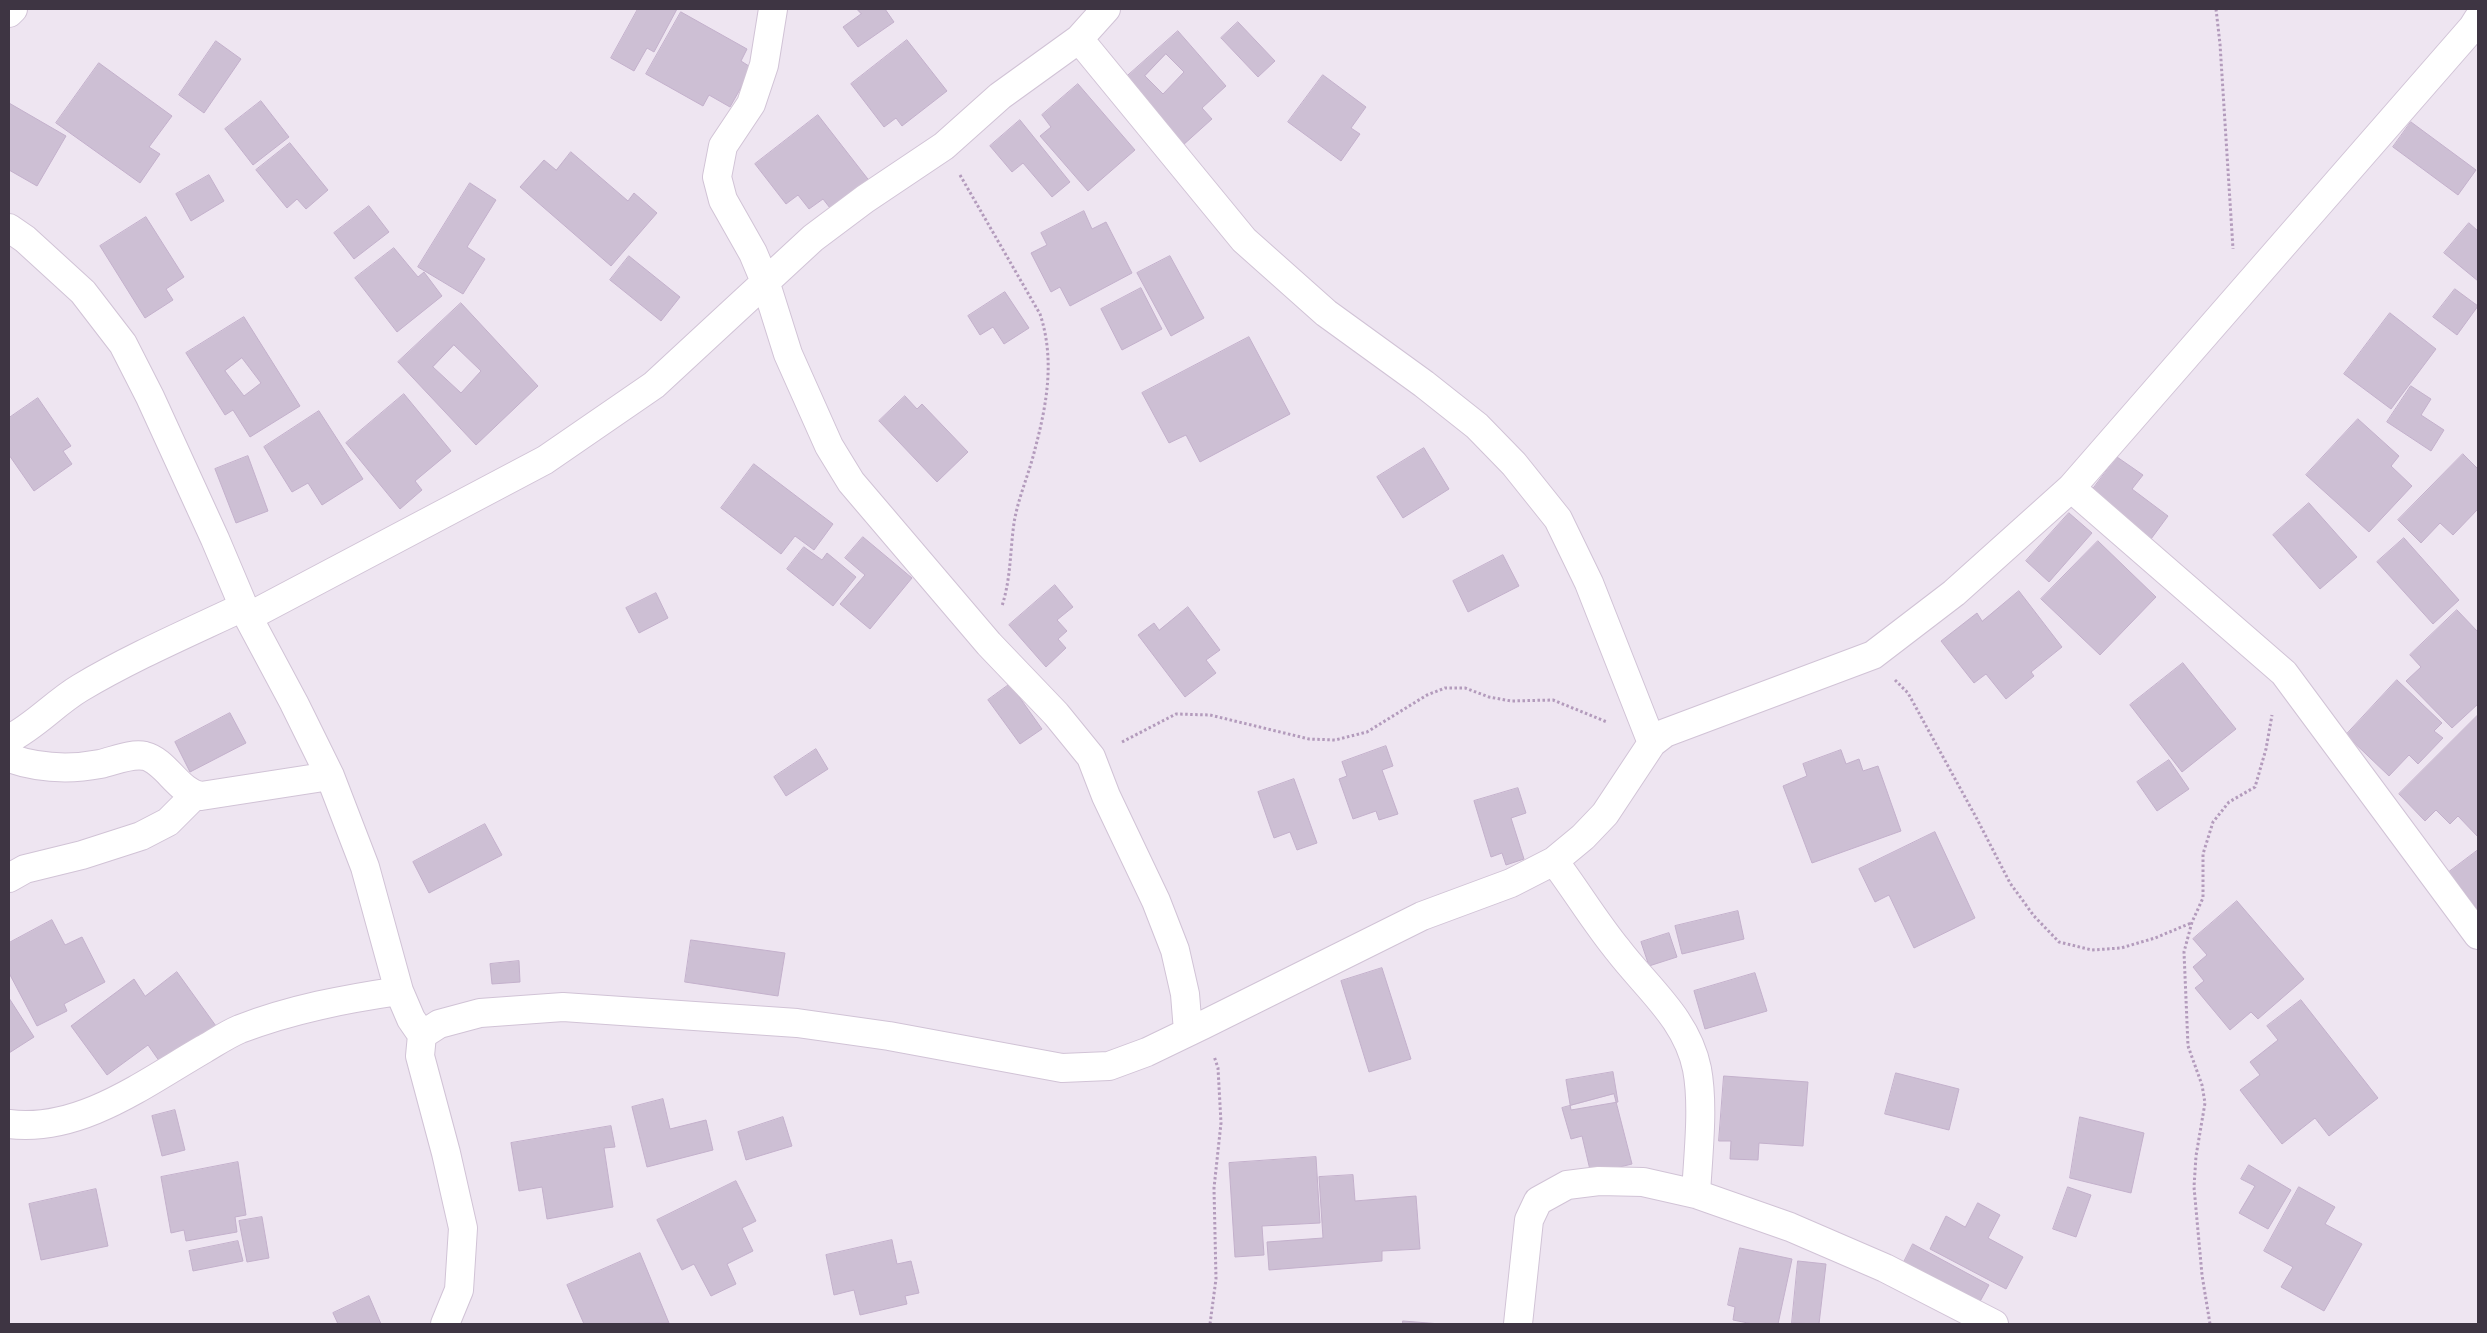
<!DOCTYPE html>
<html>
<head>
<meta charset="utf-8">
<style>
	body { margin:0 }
	#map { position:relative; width:2487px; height:1333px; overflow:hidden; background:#eee5f1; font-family:"Roboto Condensed",sans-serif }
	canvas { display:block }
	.frame { position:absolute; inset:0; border:10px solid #3e3543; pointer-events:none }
</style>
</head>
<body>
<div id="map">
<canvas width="2487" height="1333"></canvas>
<div class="frame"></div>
</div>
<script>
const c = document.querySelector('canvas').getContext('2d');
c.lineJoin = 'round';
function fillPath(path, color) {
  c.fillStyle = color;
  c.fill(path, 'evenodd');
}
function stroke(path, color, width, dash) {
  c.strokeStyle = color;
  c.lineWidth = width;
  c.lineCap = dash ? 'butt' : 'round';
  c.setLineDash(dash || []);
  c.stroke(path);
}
const building = new Path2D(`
	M638 9H677L654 52 647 48 634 71 611 58Z
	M857 9H885L894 22 858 47 843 27 861 14Z
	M681 12 747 49 741 61 752 68 730 107 709 95 703 106 646 74Z
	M1238 22 1275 61 1258 77 1221 38Z
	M1178 31 1226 86 1202 108 1212 119 1182 146 1124 79ZM1166 54 1184 72 1163 94 1145 76Z
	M907 40 947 91 902 126 896 118 884 127 851 84Z
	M216 41 241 59 204 113 179 95Z
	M99 63 172 116 149 147 160 154 140 183 56 123Z
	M1323 75 1366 107 1351 128 1360 134 1341 161 1288 122Z
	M1078 84 1135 150 1088 191 1040 136 1051 127 1042 115Z
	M261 101 289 137 253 165 225 129Z
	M9 103 66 136 37 186 9 170Z
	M818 115 871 183 855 195 852 191 830 208 823 199 809 209 798 195 786 204 755 164Z
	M1020 120 1070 182 1052 197 1023 163 1012 172 990 146Z
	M2411 122 2476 170 2458 195 2393 147Z
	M290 143 328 190 306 209 297 199 287 208 256 170Z
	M571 152 628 201 634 193 657 213 611 266 520 187 544 160 556 170Z
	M209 175 224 201 191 221 176 194Z
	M470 183 496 200 467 247 485 259 463 294 418 267Z
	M369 206 389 232 354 259 334 233Z
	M1084 211 1092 229 1106 222 1132 273 1070 306 1060 287 1051 292 1031 253 1047 245 1041 233Z
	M146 217 184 277 166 289 173 300 145 318 100 246Z
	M2469 223 2478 231V281L2444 253Z
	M394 248 418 277 424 272 442 296 397 332 355 278Z
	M629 256 680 297 661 321 610 280Z
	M1170 256 1204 318 1171 336 1137 273Z
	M1141 288 1162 329 1122 350 1101 309Z
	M2455 289 2478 306 2457 335 2433 317Z
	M1005 292 1029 328 1004 344 993 327 980 335 968 316Z
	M461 303 538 386 476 445 398 362ZM454 345 481 371 461 393 433 367Z
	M2390 313 2436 349 2391 409 2344 374Z
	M244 317 300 406 250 437 233 410 225 415 186 353ZM242 358 261 383 244 396 225 371Z
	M1249 337 1290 414 1200 462 1186 435 1169 443 1142 393Z
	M2411 386 2431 399 2421 415 2444 430 2431 451 2387 422Z
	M404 394 451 451 415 481 422 490 400 509 346 443Z
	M905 396 917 409 922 404 968 452 937 482 879 421Z
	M38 398 71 446 63 451 72 464 34 491 9 455V418Z
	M319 411 363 479 322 505 308 483 292 492 264 447Z
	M2358 419 2399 456 2391 466 2412 486 2369 532 2306 475Z
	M1424 448 1449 489 1403 518 1377 477Z
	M2463 454 2478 469V509L2453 535 2440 523 2421 543 2398 520Z
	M248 456 268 511 236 523 215 469Z
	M2117 457 2143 475 2132 489 2168 516 2151 539 2090 493Z
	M754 464 833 524 814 550 795 536 781 554 721 508Z
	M2309 503 2357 557 2320 589 2273 535Z
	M2069 513 2092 533 2049 582 2026 561Z
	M863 537 912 578 870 629 840 604 865 575 845 558Z
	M2404 538 2459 600 2433 624 2377 562Z
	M2098 541 2156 597 2100 655 2041 599Z
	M804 547 822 560 827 553 856 577 833 606 787 569Z
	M1503 555 1519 586 1468 612 1453 581Z
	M1055 585 1073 607 1057 620 1067 631 1058 639 1066 648 1046 667 1009 625Z
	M2019 591 2062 647 2031 672 2034 676 2006 699 1986 674 1974 683 1941 641 1977 613 1982 621Z
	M656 593 668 618 639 633 626 608Z
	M1188 607 1220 650 1206 660 1216 673 1185 697 1138 635 1154 623 1159 630Z
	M2457 610 2478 632V704L2452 728 2406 681 2421 667 2410 655Z
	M2183 663 2236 729 2182 772 2130 705Z
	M2397 680 2442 723 2434 731 2443 738 2418 764 2409 755 2389 776 2346 735Z
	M1010 684 1042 729 1020 744 988 700Z
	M230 713 246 743 190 772 175 742Z
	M2478 715V837L2458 816 2450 824 2436 810 2425 821 2399 794Z
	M1386 746 1393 766 1382 770 1398 814 1379 820 1376 811 1353 819 1339 779 1347 776 1342 762Z
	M816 749 828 769 786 796 774 777Z
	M1841 750 1846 764 1859 759 1863 771 1878 766 1901 831 1812 863 1783 786 1807 776 1803 764Z
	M2169 760 2189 789 2157 811 2137 782Z
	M1294 779 1317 843 1297 850 1290 832 1274 838 1258 792Z
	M1518 788 1526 813 1511 818 1524 859 1506 865 1502 853 1491 857 1474 801Z
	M485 824 502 855 429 893 413 862Z
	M1935 832 1975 918 1914 948 1889 895 1875 902 1859 869Z
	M2478 850V910L2449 872Z
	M2237 901 2304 979 2258 1019 2251 1012 2230 1030 2195 988 2204 981 2193 967 2207 955 2193 939Z
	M1738 911 1744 939 1682 954 1675 926Z
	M52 920 65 945 82 937 105 982 64 1004 67 1011 37 1026 9 973V943Z
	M1669 933 1677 957 1649 966 1641 942Z
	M691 940 785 953 778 996 685 982Z
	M519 961 520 982 492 984 490 964Z
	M1382 968 1411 1059 1369 1072 1341 981Z
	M177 972 216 1026 162 1065 148 1045 107 1075 71 1026 134 979 145 996Z
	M1755 973 1767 1011 1705 1029 1694 991Z
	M9 998 34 1037 9 1053Z
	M2301 1000 2378 1098 2329 1136 2315 1118 2282 1144 2240 1090 2260 1075 2250 1062 2278 1040 2267 1026Z
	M1613 1072 1618 1102 1571 1110 1566 1080Z
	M1896 1073 1959 1089 1949 1130 1885 1114Z
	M1724 1076 1808 1082 1803 1146 1759 1143 1758 1160 1730 1159 1731 1141H1719Z
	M1614 1094 1632 1164 1591 1174 1582 1136 1571 1139 1562 1108Z
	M663 1099 670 1129 706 1120 713 1150 647 1167 632 1107Z
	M175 1110 185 1150 162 1156 152 1116Z
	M783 1117 792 1146 746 1160 738 1132Z
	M2080 1117 2144 1133 2131 1193 2070 1178Z
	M611 1126 615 1147 604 1148 613 1207 547 1219 542 1187 519 1191 511 1143Z
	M1316 1157 1320 1223 1262 1226 1264 1255 1235 1257 1229 1163Z
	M238 1162 246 1215 235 1217 237 1232 186 1241 184 1230 171 1233 161 1177Z
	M2249 1165 2291 1190 2268 1229 2239 1213 2255 1186 2241 1179Z
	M1353 1175 1355 1201 1416 1196 1420 1249 1382 1251V1261L1269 1270 1267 1242 1323 1238 1319 1177Z
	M736 1181 756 1221 742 1228 753 1251 727 1264 736 1284 711 1296 694 1264 682 1270 657 1220Z
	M2068 1187 2091 1195 2076 1237 2053 1229Z
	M2299 1187 2335 1207 2325 1224 2362 1244 2324 1311 2281 1287 2293 1267 2264 1251Z
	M96 1189 108 1246 41 1260 29 1204Z
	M1978 1203 2000 1215 1988 1238 2023 1257 2006 1289 1930 1249 1946 1216 1965 1227Z
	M262 1217 269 1258 247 1262 239 1221Z
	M892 1240 897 1264 911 1261 919 1293 905 1296 907 1304 860 1315 854 1290 834 1295 826 1255Z
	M238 1241 243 1261 193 1271 189 1251Z
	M1913 1244 1989 1285 1977 1307 1901 1268Z
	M1740 1248 1792 1259 1778 1324H1753L1733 1320 1735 1307 1728 1305Z
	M640 1253 669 1323 584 1324 567 1285Z
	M1798 1261 1826 1264 1819 1324 1792 1323Z
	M369 1296 381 1324H338L333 1313Z
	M1403 1321 1441 1324H1403Z`);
fillPath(building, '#cdbfd4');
stroke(building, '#c3b0cb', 1);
const minor = new Path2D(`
	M773 9 764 65 751 104 723 146 717 177 723 200 753 253 766 284 788 354 829 446 851 482 989 644 1056 714 1091 757 1106 796 1156 901 1175 950 1185 994 1188 1031
	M9 13 13 9
	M1079 39 1244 240 1326 313 1424 384 1477 426 1514 464 1558 519 1589 583 1652 743
	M9 228 25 239 83 292 123 344 150 397 215 539 248 617 294 703 330 776 365 867 399 991 411 1019 422 1035
	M2071 488 2284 673 2478 935
	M248 617 545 460 654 385 813 238 865 199 944 146 1000 96 1079 39 1106 9
	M9 739C35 726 55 703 80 688 132 657 188 633 243 607
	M9 758C38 768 69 770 100 764 114 761 131 753 145 756 166 761 178 792 201 796L330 776
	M1554 861C1576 890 1595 922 1618 950 1647 988 1687 1019 1697 1069 1704 1106 1698 1155 1696 1194
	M9 878 25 869 82 855 141 836 168 822 195 795
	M9 1124C80 1133 145 1083 204 1049 216 1042 228 1034 240 1029 292 1009 345 999 399 991
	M445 1324 459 1290 463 1228 446 1153 420 1056 422 1035 439 1024 480 1013 563 1007 797 1023 889 1036 1062 1068 1109 1066 1147 1052 1203 1025 1422 916 1511 883 1554 861 1583 837 1605 814 1652 743 1665 733 1873 655 1954 593 2071 488 2473 27 2478 19
	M1518 1324 1529 1220 1538 1201 1567 1185 1599 1181 1643 1182 1696 1194 1790 1227 1885 1268 1994 1324`);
stroke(minor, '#d1c3d6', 30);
stroke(new Path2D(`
	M2216 9 2220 44 2233 249
	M960 175 1040 314C1055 359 1047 404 1035 449 1029 474 1018 498 1014 523 1010 551 1011 578 1002 606
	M1895 680 1908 693 1977 819 2010 883 2034 916 2059 942 2092 950 2121 948 2155 938 2191 923
	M1122 742 1176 714 1210 715 1309 739 1335 740 1367 732 1427 695 1445 688H1465L1489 697 1511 701 1553 700 1607 722
	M1210 1324 1216 1279 1214 1188 1221 1123 1218 1068 1214 1056
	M2210 1324 2202 1275 2194 1187 2196 1156 2205 1103 2202 1085 2188 1046 2184 952 2192 922 2203 898V854L2213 822 2229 802 2255 787 2266 749 2272 715`), '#b39bbc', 3, [2.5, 2.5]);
stroke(minor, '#fff', 28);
</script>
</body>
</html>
